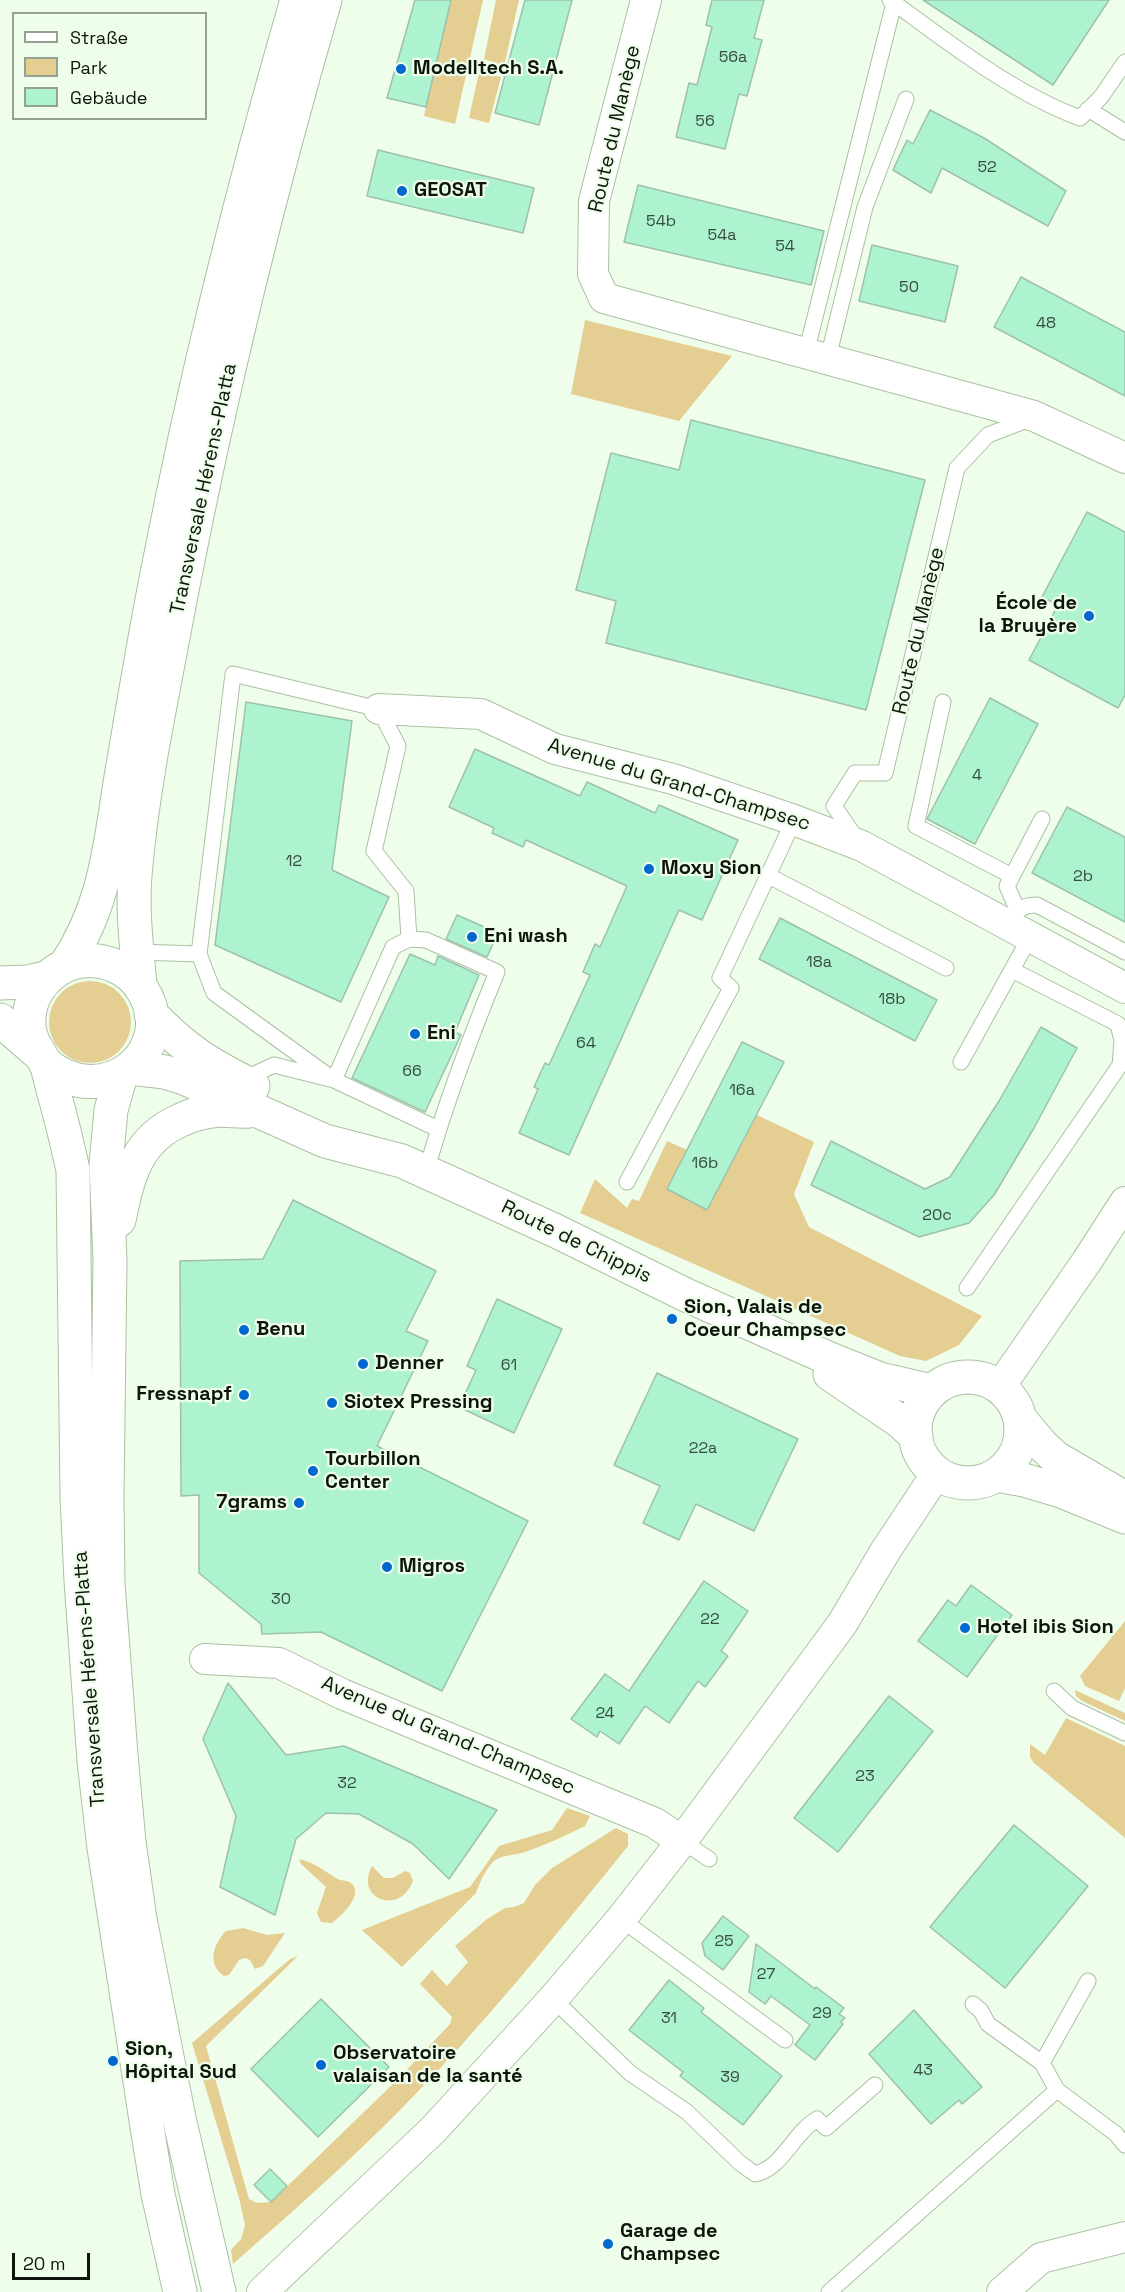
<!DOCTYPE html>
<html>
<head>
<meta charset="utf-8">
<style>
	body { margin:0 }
	#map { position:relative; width:1125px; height:2292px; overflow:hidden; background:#effeeb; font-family:"Space Grotesk",sans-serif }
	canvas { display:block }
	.legend { position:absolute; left:12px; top:12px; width:195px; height:108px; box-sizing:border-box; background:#effeeb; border:2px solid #95a191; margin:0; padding:8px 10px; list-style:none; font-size:18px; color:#0e160b }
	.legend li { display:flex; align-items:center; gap:12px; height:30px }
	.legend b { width:30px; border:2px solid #95a191 }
	.scale { position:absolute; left:12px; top:2253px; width:78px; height:27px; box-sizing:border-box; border:3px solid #0e160b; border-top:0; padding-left:8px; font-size:18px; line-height:21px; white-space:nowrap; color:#0e160b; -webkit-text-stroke:4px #effeeb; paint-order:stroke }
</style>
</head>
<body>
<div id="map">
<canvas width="1125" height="2292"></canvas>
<ul class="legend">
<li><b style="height:8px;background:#fff"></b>Straße</li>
<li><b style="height:16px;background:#e4ce92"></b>Park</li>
<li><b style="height:16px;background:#adf3cf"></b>Gebäude</li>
</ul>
<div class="scale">20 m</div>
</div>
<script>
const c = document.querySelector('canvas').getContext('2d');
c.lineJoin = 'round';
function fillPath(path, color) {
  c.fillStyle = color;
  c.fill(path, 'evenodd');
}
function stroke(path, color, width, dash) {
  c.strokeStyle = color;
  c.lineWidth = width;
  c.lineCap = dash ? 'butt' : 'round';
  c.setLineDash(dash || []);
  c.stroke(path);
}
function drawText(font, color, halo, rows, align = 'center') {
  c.font = font + ' "Space Grotesk",sans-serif';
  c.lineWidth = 4.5;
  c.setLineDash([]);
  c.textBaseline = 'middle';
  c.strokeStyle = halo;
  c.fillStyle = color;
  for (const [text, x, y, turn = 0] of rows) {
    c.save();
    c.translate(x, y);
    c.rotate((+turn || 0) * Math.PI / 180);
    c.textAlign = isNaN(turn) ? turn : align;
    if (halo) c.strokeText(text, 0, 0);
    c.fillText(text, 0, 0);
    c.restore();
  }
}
fillPath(new Path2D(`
	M451 0H483L455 124 424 116Z
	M496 0H519L504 66 484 59Z
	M479 72 501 77 489 123 469 118Z
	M585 320 732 356 679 421 571 394Z
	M49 1022a41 41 0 1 1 82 0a41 41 0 1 1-82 0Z
	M757 1115 814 1142 794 1194 809 1227 982 1316 959 1345 926 1361 900 1356 580 1213 595 1179 627 1208 632 1199 639 1201 667 1141 687 1150 667 1189 707 1210Z
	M1125 1621V1688L1119 1701 1085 1686 1080 1676Z
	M1075 1690 1125 1713V1721L1082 1701 1076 1696Z
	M1066 1718 1125 1746V1838L1034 1763 1030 1757V1744L1045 1755Z
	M567 1808 590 1816 585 1826C565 1836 545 1845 525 1852 514 1856 503 1854 494 1861 485 1870 480 1882 476 1893L402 1967 362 1930 470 1887 499 1846 552 1830Z
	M616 1828 628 1834V1846C556 1935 484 2025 403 2107 349 2162 291 2213 233 2264L231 2250 241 2239 245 2225 239 2198 192 2043 290 1959 298 1956 206 2046 249 2199 257 2203 271 2202 397 2080 450 2024 452 2017 420 1984 432 1970 447 1986 468 1962 455 1946 487 1919 505 1908 514 1907 524 1903 535 1885 552 1868Z
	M299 1859C314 1862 324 1871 336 1878 342 1882 349 1879 353 1885 362 1897 340 1917 332 1923L321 1922 317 1913 326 1887 301 1864Z
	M372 1866 384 1878H393L405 1871 410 1873 413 1881C399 1917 354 1898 372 1866Z
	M243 1928 267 1935 285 1933 263 1966 255 1969 250 1960 245 1958 239 1960 229 1975 224 1976C206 1964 214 1943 226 1931Z`), '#e4ce92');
const building = new Path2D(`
	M415 0H451L426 107 387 98Z
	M525 0H572L539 125 495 113Z
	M712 0H764L754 38 762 40 747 96 739 94 725 149 676 137 689 83 697 85 712 27 706 25Z
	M923 0H1109L1053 85Z
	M930 110 984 138 1066 191 1048 226 942 168 931 193 893 170 907 140 913 144Z
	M378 150 534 188 523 233 367 196Z
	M638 185 824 231 811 285 624 242Z
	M872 245 958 266 945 322 859 301Z
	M1021 277 1125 332V396L994 327Z
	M691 420 925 480 866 710 606 643 616 601 576 590 611 453 679 470Z
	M1087 512 1125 532V695L1118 708 1029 660 1058 605 1042 597Z
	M990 698 1038 724 975 844 927 819Z
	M246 702 352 721 332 870 389 897 341 1002 215 945Z
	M475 749 580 796 587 782 655 813 659 805 738 840 702 920 679 910 569 1155 519 1133 538 1089 534 1087 545 1063 549 1065 590 975 583 972 595 944 600 947 627 886 526 840 523 847 492 833 494 828 449 807Z
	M1067 807 1125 837V922L1032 873Z
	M457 915 498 933 487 957 446 939Z
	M780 918 937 1000 915 1041 759 959Z
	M410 954 435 965 438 956 479 975 455 1032 461 1035 425 1112 352 1078Z
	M1041 1027 1077 1048 1034 1128 994 1195 969 1223 919 1237 811 1185 831 1141 925 1189 950 1177 999 1101Z
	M742 1042 784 1062 707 1210 667 1189Z
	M293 1200 436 1271 406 1331 428 1341 377 1446 528 1521 442 1691 321 1632 262 1634 261 1624 199 1573V1495L181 1496 180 1261 263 1259Z
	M497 1299 562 1329 514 1433 459 1407 476 1370 467 1366Z
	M657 1373 798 1439 754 1531 696 1504 679 1540 643 1523 660 1486 614 1465Z
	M704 1581 748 1611 721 1651 728 1656 705 1687 698 1681 669 1723 645 1706 619 1744 600 1731 597 1737 571 1719 605 1674 629 1691Z
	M971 1585 1012 1615 967 1677 918 1641 948 1600 956 1606Z
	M228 1683 286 1755 344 1746 497 1810 449 1879 413 1844 359 1814 326 1813 296 1839 275 1915 220 1887 236 1816 203 1739Z
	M889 1696 933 1731 838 1852 794 1818Z
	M1014 1825 1088 1886 1005 1988 930 1927Z
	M723 1916 749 1936 723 1970 705 1956 702 1943Z
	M756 1944 815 1989 816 1987 844 2008 839 2014 845 2018 841 2022 843 2024 815 2060 795 2045 810 2025 771 1996 765 2004 749 1992Z
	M669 1980 704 2008 701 2012 782 2076 743 2125 680 2076 683 2072 629 2030Z
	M321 1999 389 2067 318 2137 251 2069Z
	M914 2010 982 2087 962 2104 959 2100 931 2124 869 2054Z
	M270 2169 287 2186 271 2202 254 2185Z`);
fillPath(building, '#adf3cf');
stroke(building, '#9dc1ad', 1.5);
const lane = new Path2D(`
	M890 0C948 42 1012 93 1080 118L1101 97 1125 62
	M1088 109 1125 132
	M806 353 894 3
	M828 358 865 207 906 99
	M943 702 916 826 1012 876
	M858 841 834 806 855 773H885L957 468 988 435 1032 418
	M769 876 946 968
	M1017 909 1007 886 1042 819
	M1008 925C1016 911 1020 905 1037 905L1125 952
	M409 939 406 891 374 851 398 746 379 709 233 674 199 954 214 993 334 1080 438 1129
	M138 952 199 954
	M961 1062 1030 937
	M242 1080 274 1065 334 1080 393 947 409 939 426 940 497 972C470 1038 445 1104 426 1172
	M627 1182 731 988 720 978 794 820
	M967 1288 1120 1065 1122 1041 1118 1024 1012 970
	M1054 1691 1072 1708 1125 1733
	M682 1841 709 1859
	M621 1919 785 2040
	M553 1999 630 2073 687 2112 740 2163 755 2174C783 2168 793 2133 817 2119L826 2128 875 2085
	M973 2004 981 2011 988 2024 1042 2063 1057 2090
	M1042 2063 1088 1981
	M829 2292 1057 2090 1116 2134 1125 2145`);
const street = new Path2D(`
	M646 0 594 201 593 274 604 298 1034 416 1125 458
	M379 709 481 714 555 749 673 779 794 820 862 846 1125 988
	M999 1388 1087 1261 1125 1202
	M205 1659 279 1663 342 1694 655 1823 682 1841
	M262 2292 433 2130 553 1999 621 1919 682 1841 842 1624 886 1550 937 1473
	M1002 2292 1041 2258 1125 2237`);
const secondary = new Path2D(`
	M65 966C107 903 110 843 122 771 134 702 145 633 159 564 196 374 243 186 297 0
	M0 983 27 982 49 977
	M140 986C137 949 132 912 135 875 143 781 164 688 181 595 220 394 268 196 325 0
	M151 1014C186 1050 208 1064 253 1086
	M0 1020 37 1052
	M45 1063C103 1114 181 1050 142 989 132 973 115 963 97 961 59 956 26 989 29 1027 31 1043 39 1051 46 1064 49 1072 51 1082 53 1090 61 1117 67 1143 73 1170L77 1497 81 1581 94 1761 104 1848 147 2127 158 2194 180 2292
	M130 1068 165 1072 184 1078 325 1141 402 1161 556 1231 686 1295 830 1359 880 1379 932 1391
	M121 1075 111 1110 106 1164 110 1260 107 1498 108 1583 121 1755 129 1842 140 1919 179 2118 219 2292
	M119 1220C128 1177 136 1139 181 1120 191 1115 201 1112 212 1111 224 1109 237 1112 249 1111
	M830 1374 898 1420 916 1436
	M915 1430a53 53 0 1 1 106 0a53 53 0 1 1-106 0Z
	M1020 1419 1042 1445 1056 1458 1125 1498
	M996 1475 1024 1480 1061 1491 1125 1517`);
stroke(lane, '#aac1a2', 17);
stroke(street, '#aac1a2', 32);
stroke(secondary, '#aac1a2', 35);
stroke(lane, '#fff', 15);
stroke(street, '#fff', 30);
stroke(secondary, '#fff', 33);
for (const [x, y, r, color] of [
	[401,69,6,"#0168d0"],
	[402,191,6,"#0168d0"],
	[1089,616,6,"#0168d0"],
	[649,869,6,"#0168d0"],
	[472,937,6,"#0168d0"],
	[415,1034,6,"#0168d0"],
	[672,1319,6,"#0168d0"],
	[244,1330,6,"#0168d0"],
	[363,1364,6,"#0168d0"],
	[244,1395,6,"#0168d0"],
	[332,1403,6,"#0168d0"],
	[313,1471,6,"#0168d0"],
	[299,1503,6,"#0168d0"],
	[387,1567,6,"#0168d0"],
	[965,1628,6,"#0168d0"],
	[113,2061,6,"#0168d0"],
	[321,2065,6,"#0168d0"],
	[608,2244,6,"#0168d0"]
]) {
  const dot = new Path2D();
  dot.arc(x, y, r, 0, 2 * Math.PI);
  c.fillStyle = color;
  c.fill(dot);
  stroke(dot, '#effeeb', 2);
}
drawText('16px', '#364d3c', null, [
	["56a",733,58],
	["56",705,122],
	["52",987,168],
	["54b",661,222],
	["54a",722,236],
	["54",785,247],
	["50",909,288],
	["48",1046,324],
	["4",977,776],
	["12",294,862],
	["2b",1083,877],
	["18a",819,963],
	["18b",892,1000],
	["64",586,1044],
	["66",412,1072],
	["16a",742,1091],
	["16b",705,1164],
	["20c",937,1216],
	["61",509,1366],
	["22a",703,1449],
	["30",281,1600],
	["22",710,1620],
	["24",605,1714],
	["23",865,1777],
	["32",347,1784],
	["25",724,1942],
	["27",766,1975],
	["29",822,2014],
	["31",669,2019],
	["43",923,2071],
	["39",730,2078]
]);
drawText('bold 20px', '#0e160b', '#effeeb', [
	["Modelltech S.A.",413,69],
	["GEOSAT",414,191],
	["École de",1077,604,"right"],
	["la Bruyère",1077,627,"right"],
	["Moxy Sion",661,869],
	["Eni wash",484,937],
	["Eni",427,1034],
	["Sion, Valais de",684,1308],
	["Coeur Champsec",684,1331],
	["Benu",256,1330],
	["Denner",375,1364],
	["Fressnapf",232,1395,"right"],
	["Siotex Pressing",344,1403],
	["Tourbillon",325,1460],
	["Center",325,1483],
	["7grams",287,1503,"right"],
	["Migros",399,1567],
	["Hotel ibis Sion",977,1628],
	["Sion,",125,2050],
	["Hôpital Sud",125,2073],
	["Observatoire",333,2054],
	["valaisan de la santé",333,2077],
	["Garage de",620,2232],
	["Champsec",620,2255]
], 'left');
drawText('20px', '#0e160b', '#effeeb', [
	["Route du Manège",615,129,-77],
	["Transversale Hérens-Platta",204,489,-78],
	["Route du Manège",919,631,-77],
	["Avenue du Grand-Champsec",679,785,17],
	["Route de Chippis",576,1242,26],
	["Transversale Hérens-Platta",90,1679,-94],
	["Avenue du Grand-Champsec",448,1736,23]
]);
</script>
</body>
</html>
